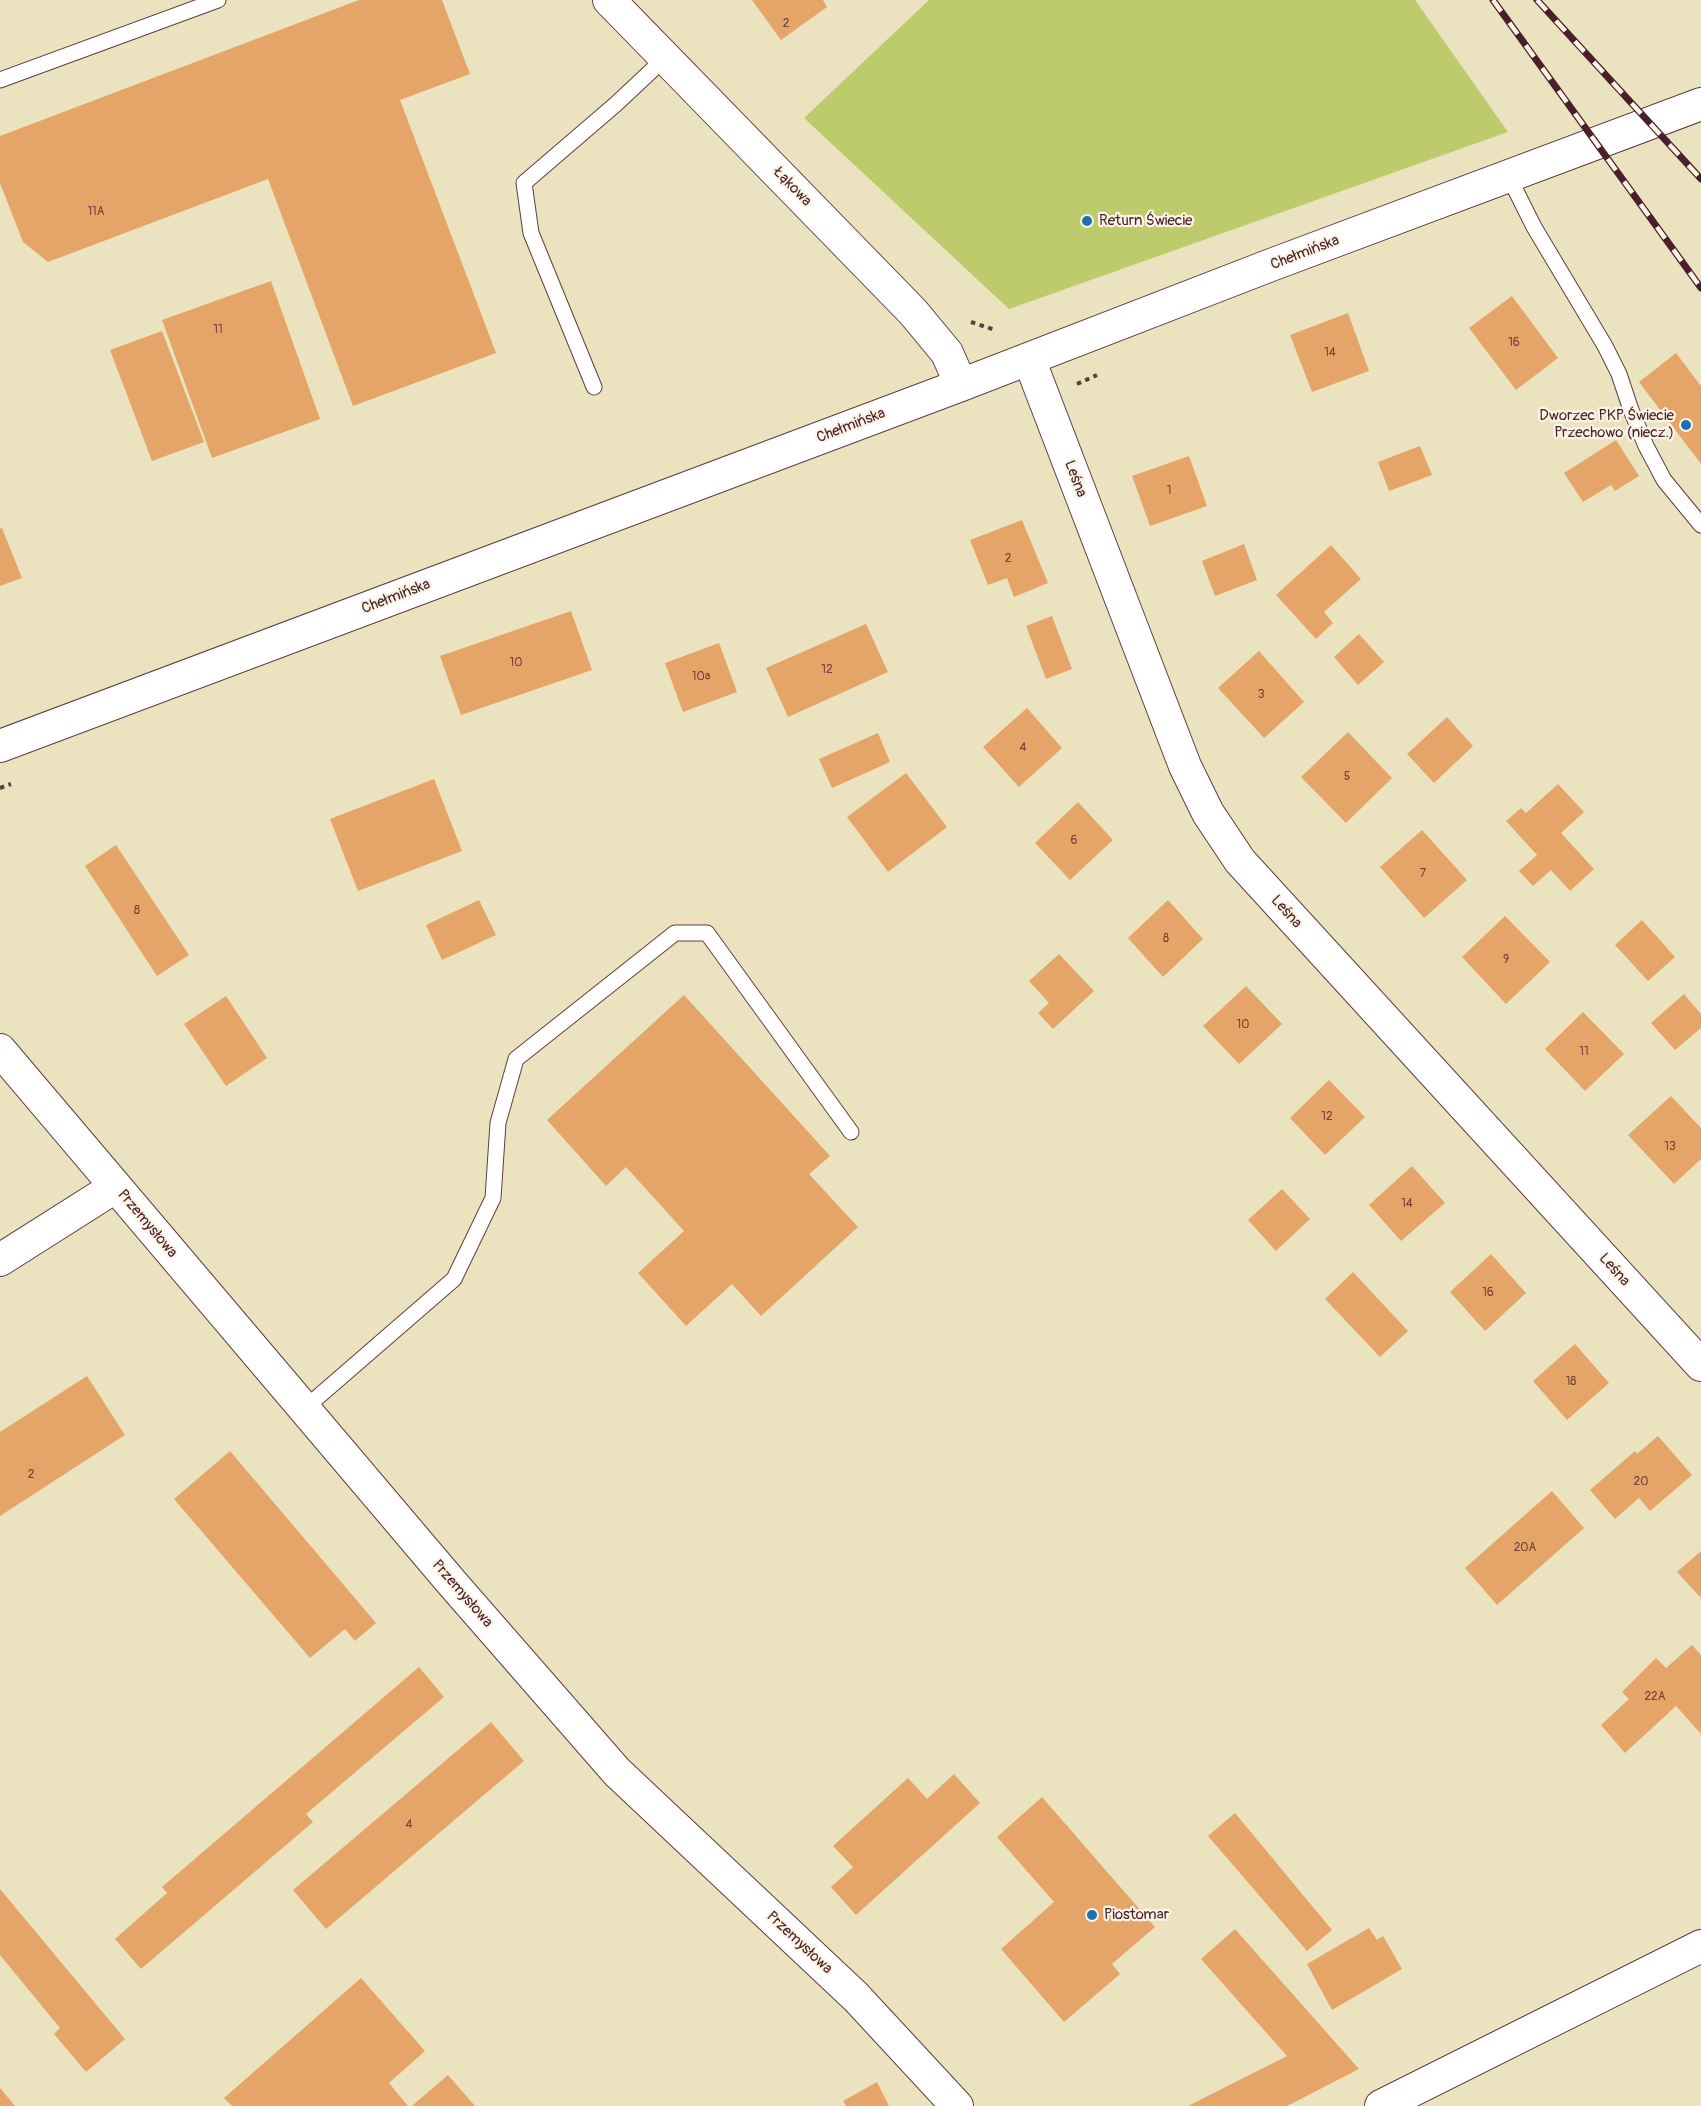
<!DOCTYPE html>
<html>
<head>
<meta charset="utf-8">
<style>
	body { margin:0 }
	canvas { display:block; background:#ebe2bf }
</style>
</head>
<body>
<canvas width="1701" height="2106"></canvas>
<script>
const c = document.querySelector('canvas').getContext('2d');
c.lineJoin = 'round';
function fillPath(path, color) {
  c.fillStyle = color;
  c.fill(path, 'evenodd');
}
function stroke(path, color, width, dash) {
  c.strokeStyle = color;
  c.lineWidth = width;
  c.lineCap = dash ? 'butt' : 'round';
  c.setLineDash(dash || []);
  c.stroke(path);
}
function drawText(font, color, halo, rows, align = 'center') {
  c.font = font + ' Pangolin,sans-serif';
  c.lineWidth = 4.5;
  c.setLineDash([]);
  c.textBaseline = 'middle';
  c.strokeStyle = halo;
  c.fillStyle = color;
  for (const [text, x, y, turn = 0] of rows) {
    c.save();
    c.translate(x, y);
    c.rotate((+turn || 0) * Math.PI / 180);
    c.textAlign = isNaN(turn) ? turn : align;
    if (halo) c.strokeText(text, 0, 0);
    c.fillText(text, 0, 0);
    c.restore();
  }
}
fillPath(new Path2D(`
	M929 0H1415L1508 132 1009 309 804 118Z`), '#bdcb6d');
fillPath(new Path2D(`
	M359 0H442L470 74 400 100 496 353 353 406 268 179 48 262 23 242 0 183V136Z
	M752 0H823L827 7 781 40Z
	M271 281 320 419 212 458 162 320Z
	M1512 296 1558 358 1516 390 1469 328Z
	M1348 313 1369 371 1312 392 1290 335Z
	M162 331 204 442 152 461 110 350Z
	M1676 353 1701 386V464L1639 382Z
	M1616 440 1639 476 1615 491 1611 485 1583 502 1564 473Z
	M1420 446 1432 475 1389 491 1378 462Z
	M1189 456 1207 506 1150 526 1132 476Z
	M1022 520 1048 583 1014 597 1007 578 988 585 970 540Z
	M2 528 22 578 0 586V529Z
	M1244 544 1257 580 1215 596 1202 561Z
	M1331 545 1361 579 1324 612 1333 623 1316 639 1276 595Z
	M571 611 592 670 461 715 440 656Z
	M1052 616 1072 669 1046 679 1026 626Z
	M866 624 888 672 788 717 766 668Z
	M1359 634 1384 662 1358 685 1334 657Z
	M719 643 737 692 683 712 665 663Z
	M1259 651 1304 702 1264 738 1218 688Z
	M1027 708 1062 748 1019 787 983 747Z
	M1447 717 1473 746 1434 783 1407 754Z
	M1348 732 1392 778 1346 823 1301 777Z
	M878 733 890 762 832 788 819 759Z
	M906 773 947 827 888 872 847 817Z
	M434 779 462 851 358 891 330 819Z
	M1558 784 1584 812 1561 833 1594 869 1570 891 1551 870 1533 886 1519 871 1537 855 1506 821 1521 808 1526 813Z
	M1078 802 1113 840 1070 880 1035 843Z
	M1422 830 1467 880 1424 918 1380 867Z
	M116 845 189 955 157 976 85 866Z
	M479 900 496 935 442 960 426 925Z
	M1168 900 1203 939 1163 977 1128 938Z
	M1505 916 1550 962 1506 1004 1462 957Z
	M1642 920 1675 957 1648 981 1615 945Z
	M1059 954 1094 991 1053 1029 1038 1013 1049 1003 1029 981Z
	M1246 986 1282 1024 1239 1064 1203 1026Z
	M1684 994 1701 1014V1028L1675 1050 1651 1023Z
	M684 995 830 1156 809 1174 858 1227 761 1316 732 1284 686 1326 638 1273 684 1231 626 1167 606 1186 547 1120Z
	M226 996 267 1058 226 1086 184 1024Z
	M1583 1012 1624 1054 1585 1091 1545 1049Z
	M1329 1080 1365 1117 1325 1155 1290 1118Z
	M1671 1096 1701 1128V1159L1674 1184 1628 1135Z
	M1412 1166 1445 1203 1401 1241 1369 1205Z
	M1282 1189 1310 1219 1276 1251 1248 1220Z
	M1491 1254 1526 1293 1485 1331 1450 1292Z
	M1353 1272 1408 1331 1380 1357 1325 1299Z
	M1575 1344 1609 1383 1567 1420 1533 1381Z
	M87 1376 125 1435 0 1516V1432Z
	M1658 1436 1692 1475 1650 1511 1639 1498 1615 1519 1590 1490 1635 1451 1637 1454Z
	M230 1451 376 1623 355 1641 345 1629 310 1658 174 1499Z
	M1552 1491 1584 1528 1497 1605 1465 1568Z
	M1701 1551V1598L1677 1572Z
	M1692 1645 1701 1655V1734L1676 1706 1625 1753 1601 1725 1629 1699 1622 1692 1656 1658 1666 1668Z
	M419 1667 444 1697 306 1814 313 1822 141 1969 115 1939 167 1893 162 1887Z
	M491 1722 524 1761 326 1929 293 1890Z
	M954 1774 980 1803 856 1915 831 1887 853 1867 833 1846 908 1778 927 1799Z
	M1042 1797 1155 1927 1112 1964 1120 1974 1064 2022 1001 1949 1054 1902 997 1837Z
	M1235 1813 1332 1930 1307 1951 1208 1836Z
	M0 1889 125 2039 86 2072 54 2034 60 2028 0 1955Z
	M1369 1928 1377 1940 1383 1936 1402 1969 1332 2010 1307 1964Z
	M1235 1929 1359 2069 1287 2106H1188L1287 2056 1201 1959Z
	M361 1978 425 2051 389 2083 408 2106H232L224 2098Z
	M448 2075 475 2106H412Z
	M877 2082 889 2106H846L843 2101Z
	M0 2088 15 2106H0Z`), '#e6a568');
const service = new Path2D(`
	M0 80 218 0
	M1509 177 1534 227 1605 346 1619 374 1631 410 1646 446 1664 480 1701 525
	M594 387 531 233 524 183 616 104 665 58
	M304 1409 454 1279 493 1198 498 1123 516 1059 675 933H707L851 1132`);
const minor = new Path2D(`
	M609 0 913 312 947 353 961 385
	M1029 359 1185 766 1208 813 1240 861 1701 1365
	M0 746 961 385 1271 265 1701 104
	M0 1050 452 1583 617 1772 856 1997 957 2106
	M0 1260 115 1187
	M1381 2106 1701 1946`);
stroke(service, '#623c41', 17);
stroke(minor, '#623c41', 34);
stroke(new Path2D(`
	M971 322 995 330
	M1077 384 1097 375
	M0 788 11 784`), '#623c41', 4, [4.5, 4.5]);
stroke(service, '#fff', 15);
stroke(minor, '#fff', 32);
const rail = new Path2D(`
	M1493 0 1701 288
	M1537 0 1701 179`);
stroke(rail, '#4a1f2b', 7);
stroke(rail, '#fcf5e5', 4.5, [14]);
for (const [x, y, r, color] of [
	[1087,221,6,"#1f6fb2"],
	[1686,425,6,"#1f6fb2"],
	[1092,1915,6,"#1f6fb2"]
]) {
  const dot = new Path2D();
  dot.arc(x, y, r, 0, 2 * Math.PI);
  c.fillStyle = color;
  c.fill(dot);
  stroke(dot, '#fcf5e5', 2);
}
drawText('12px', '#71403a', null, [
	["2",786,24],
	["11A",96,212],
	["11",218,330],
	["16",1514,343],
	["14",1330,353],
	["1",1169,491],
	["2",1008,559],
	["10",516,663],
	["12",827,670],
	["10a",701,677],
	["3",1261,695],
	["4",1023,748],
	["5",1347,777],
	["6",1074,841],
	["7",1423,874],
	["8",137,911],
	["8",1166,939],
	["9",1506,960],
	["10",1243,1025],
	["11",1584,1052],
	["12",1327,1117],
	["13",1670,1147],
	["14",1407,1204],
	["16",1488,1293],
	["18",1571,1382],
	["2",31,1475],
	["20",1641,1482],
	["20A",1525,1548],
	["22A",1655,1697],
	["4",409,1825]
]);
drawText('15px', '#4a1f2b', '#fcf5e5', [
	["Łąkowa",792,187,46],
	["Chełmińska",1305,253,-21],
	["Chełmińska",851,426,-21],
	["Leśna",1075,479,69],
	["Chełmińska",396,597,-21],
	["Leśna",1286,912,48],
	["Przemysłowa",147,1224,50],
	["Leśna",1614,1270,48],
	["Przemysłowa",462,1594,49],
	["Przemysłowa",799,1943,43]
]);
drawText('15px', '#4a1f2b', '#fcf5e5', [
	["Return Świecie",1099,221],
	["Dworzec PKP Świecie",1674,416,"right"],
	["Przechowo (niecz.)",1674,433,"right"],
	["Piostomar",1104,1915]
], 'left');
</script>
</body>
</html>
